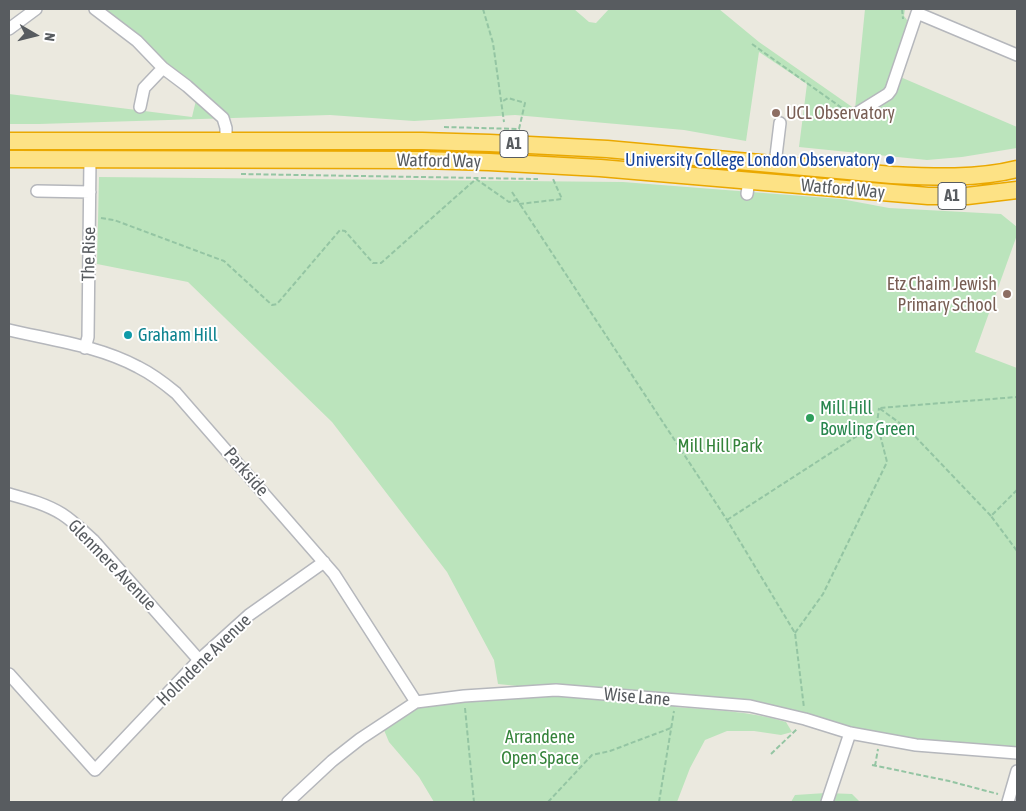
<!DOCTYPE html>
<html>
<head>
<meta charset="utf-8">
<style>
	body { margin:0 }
	#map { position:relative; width:1026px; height:811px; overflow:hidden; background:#ebe9df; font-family:"Asap Condensed",sans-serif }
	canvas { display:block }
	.frame { position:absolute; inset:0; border:10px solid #585c60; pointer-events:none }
	.north { position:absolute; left:10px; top:10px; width:50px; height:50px; -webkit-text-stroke:4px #fff; paint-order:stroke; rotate:98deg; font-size:14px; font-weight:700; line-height:20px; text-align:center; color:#585c60 }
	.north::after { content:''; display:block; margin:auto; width:18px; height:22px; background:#585c60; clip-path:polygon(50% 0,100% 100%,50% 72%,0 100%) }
</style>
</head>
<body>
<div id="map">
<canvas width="1026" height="811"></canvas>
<div class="frame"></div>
<div class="north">N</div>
</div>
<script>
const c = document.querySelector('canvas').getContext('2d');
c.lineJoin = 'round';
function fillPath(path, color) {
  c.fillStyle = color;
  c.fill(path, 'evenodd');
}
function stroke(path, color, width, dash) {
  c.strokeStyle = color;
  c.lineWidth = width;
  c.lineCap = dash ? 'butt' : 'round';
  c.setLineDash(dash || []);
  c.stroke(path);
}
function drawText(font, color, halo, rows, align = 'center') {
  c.font = font + ' "Asap Condensed",sans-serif';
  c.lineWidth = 4;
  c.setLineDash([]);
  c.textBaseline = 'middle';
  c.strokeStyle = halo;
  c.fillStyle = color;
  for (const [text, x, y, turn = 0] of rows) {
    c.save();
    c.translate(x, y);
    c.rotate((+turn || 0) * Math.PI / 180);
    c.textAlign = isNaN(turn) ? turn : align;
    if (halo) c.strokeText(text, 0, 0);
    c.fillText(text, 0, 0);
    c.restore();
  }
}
fillPath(new Path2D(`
	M101 9H574L589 22 596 23 609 9H719L759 42 855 109 865 9H905L904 16 907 20 919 25 898 76 1017 127V148L962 157 927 160 799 147 807 84 759 52 746 141 684 130 515 115 414 121 330 115 39 124H9V94L192 117 198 92 135 34Z
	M99 177 623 182 841 199 889 208 1001 214 1017 227V235L975 352 1017 368V753L915 745 805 719 676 701 675 707C713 710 750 711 786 722L792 732 781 735 754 731H727L705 740 690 768 677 802H434L419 777 389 742 381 723 417 699 556 690 498 684 494 660 447 572 332 422 188 282 97 264Z
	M826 793 852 794 860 802H791L795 795Z`), '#bbe4bc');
const minor = new Path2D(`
	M95 9 137 41 163 68
	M9 29 36 9
	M140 107 144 88 163 68 187 86 223 118 226 128V141
	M859 112 888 94 891 90 917 13 1017 55
	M775 164 780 123
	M37 191 90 192
	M747 194 749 180
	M9 330C52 340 99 346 138 367 152 374 164 383 176 393L334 574 416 702
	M85 348 88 337 90 159
	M9 494C27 499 46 504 62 514 73 521 83 531 93 540L199 660
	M9 674 95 770 199 660 249 615 324 562
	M288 802 332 761 360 739 416 702 464 696 556 690 750 706 805 719 850 733 916 745 1017 753
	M827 802 850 733
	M1008 802 1017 771`);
const highway = new Path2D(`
	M9 141H422L490 143 607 149 892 175C933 177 977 179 1017 169
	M9 159 420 160 489 162 600 168 928 196H967L1017 190`);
stroke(minor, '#b5b7bc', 14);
stroke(highway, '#eaa800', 19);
stroke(new Path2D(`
	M483 9 493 43 504 122
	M902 9 903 19
	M752 44 849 113
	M444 127 519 129 525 103 508 98 501 102
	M241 174 538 179
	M512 192 727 520 795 633 804 708
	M519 204 562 199 553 179
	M101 218 114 220 224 261 272 305 277 304 340 230 345 231 373 263H381L476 179 509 202 517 200
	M1017 490 991 516 1017 551
	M991 516 908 429 879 408 1017 397
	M727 520 877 423
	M795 633 823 594 887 462 877 423 879 408
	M465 708 474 802
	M771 754 798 728
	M872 765 949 781 998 794
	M875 766 878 749
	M548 802 592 755 610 751 671 728
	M659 802 674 711`), '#94c5a3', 2, [5, 2.5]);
stroke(minor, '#fff', 11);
stroke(highway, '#fde285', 16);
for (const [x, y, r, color] of [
	[776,113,5,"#8d6e63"],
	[890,160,5,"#1a4fb4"],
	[1007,294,5,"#8d6e63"],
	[128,335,5,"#0f9aa8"],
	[810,418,5,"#2e9e5b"]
]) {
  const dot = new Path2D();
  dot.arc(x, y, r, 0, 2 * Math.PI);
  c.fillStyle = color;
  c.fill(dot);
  stroke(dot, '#fff', 2);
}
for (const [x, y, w] of [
	[514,144,28],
	[952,196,28]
]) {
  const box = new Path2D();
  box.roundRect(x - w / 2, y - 13.5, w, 27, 4);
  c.fillStyle = '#fff';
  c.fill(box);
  stroke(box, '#585c60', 1);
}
drawText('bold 16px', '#585c60', null, [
	["A1",514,144],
	["A1",952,196]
]);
drawText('18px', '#785e54', '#fff', [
	["UCL Observatory",786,113],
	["Etz Chaim Jewish",997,284,"right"],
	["Primary School",997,305,"right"]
], 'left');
drawText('18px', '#164399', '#fff', [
	["University College London Observatory",880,160]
], 'right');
drawText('18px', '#585c60', '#fff', [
	["Watford Way",439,161,1],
	["Watford Way",843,189,5],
	["The Rise",89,254,-89],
	["Parkside",246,472,49],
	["Glenmere Avenue",112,565,46],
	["Holmdene Avenue",204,660,-44],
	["Wise Lane",637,697,5]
]);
drawText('18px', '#0d838f', '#fff', [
	["Graham Hill",138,335]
], 'left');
drawText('18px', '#27864d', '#fff', [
	["Mill Hill",820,408],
	["Bowling Green",820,429]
], 'left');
drawText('18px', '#34833a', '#fff', [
	["Mill Hill Park",720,446],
	["Arrandene",540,737],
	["Open Space",540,758]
]);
</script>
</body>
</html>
